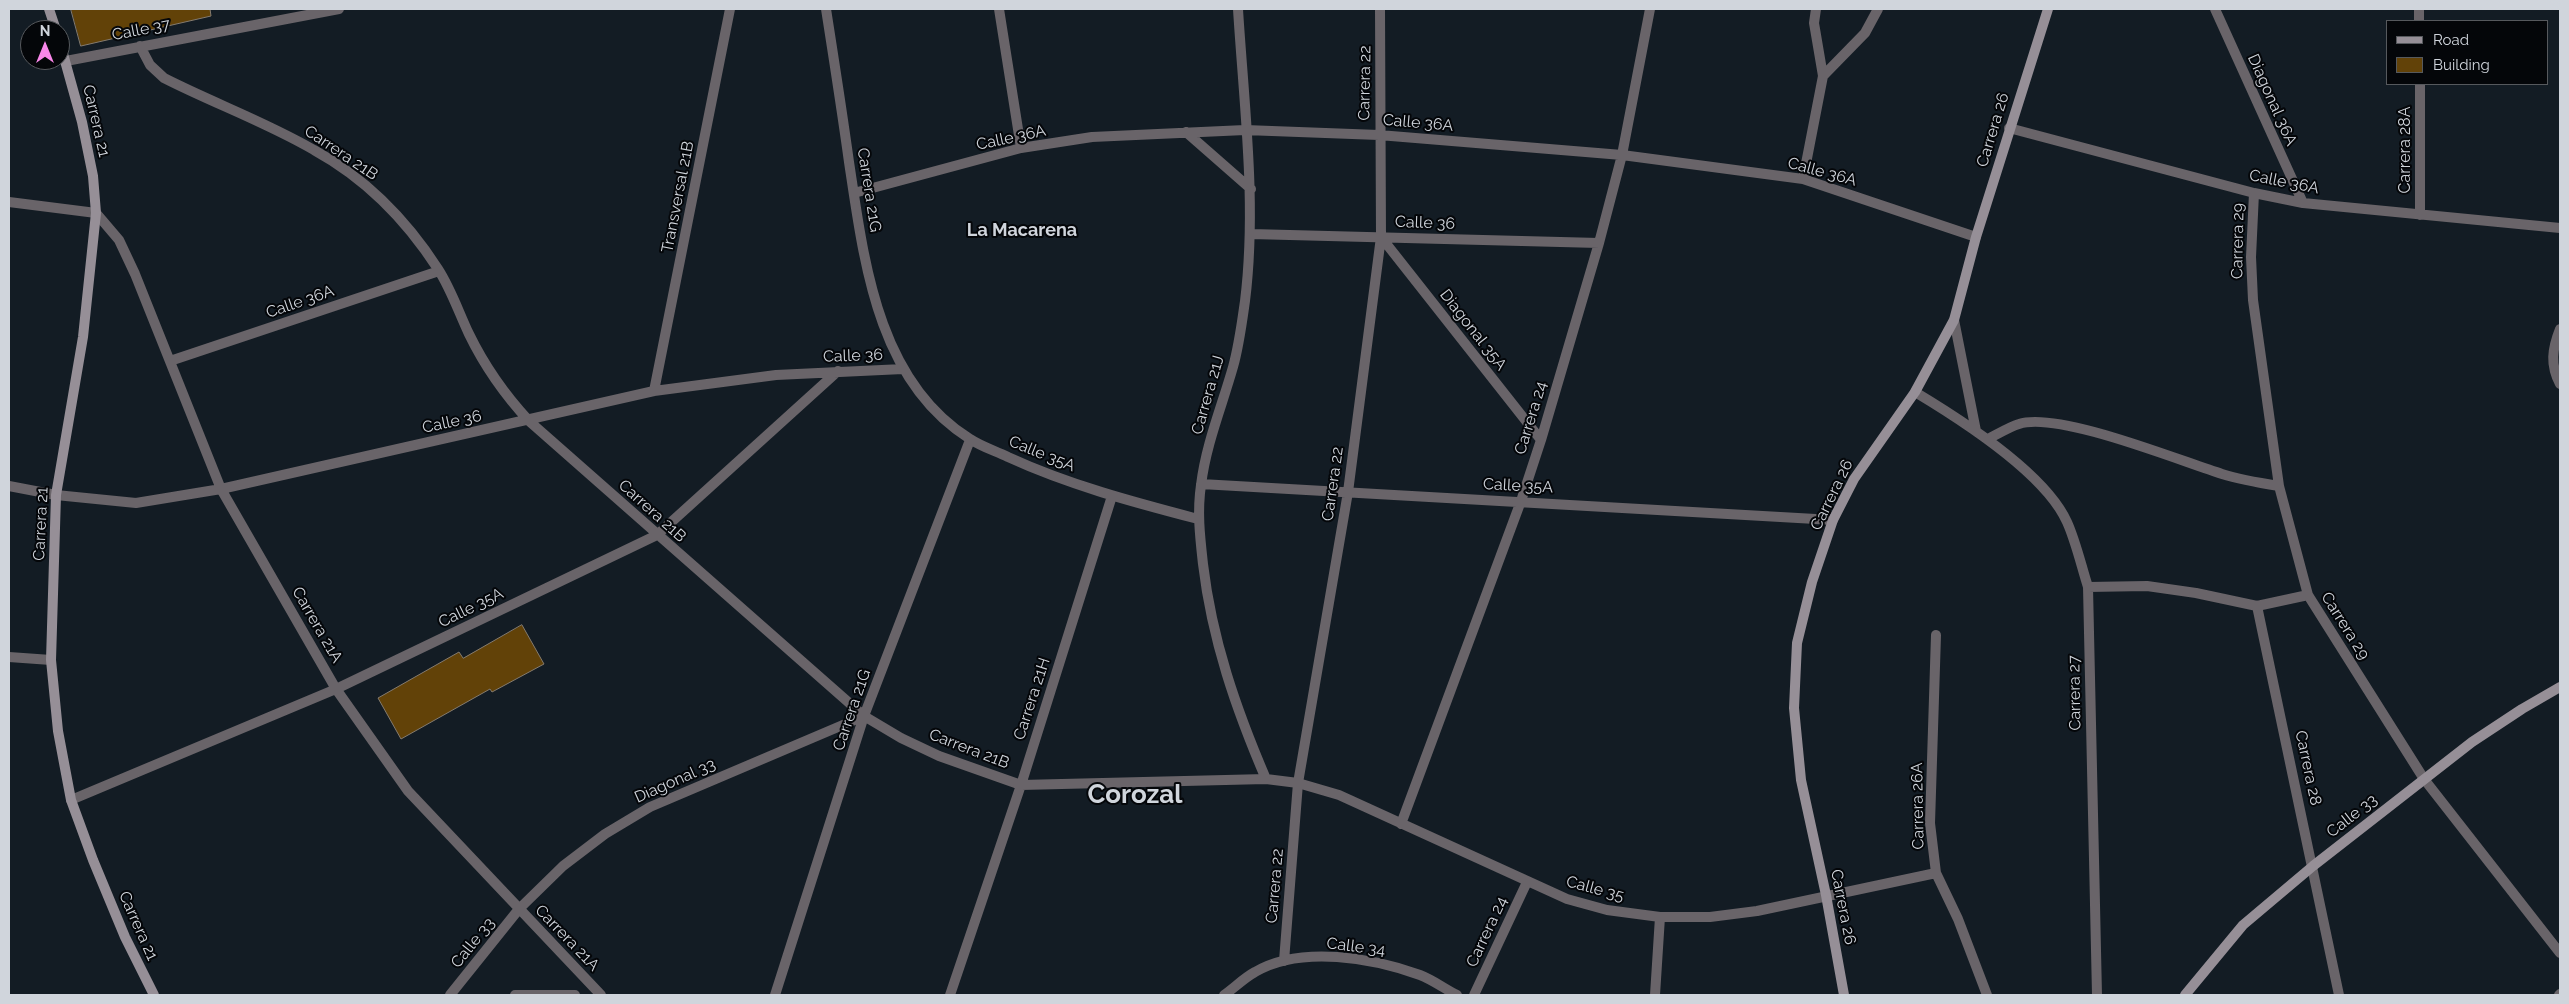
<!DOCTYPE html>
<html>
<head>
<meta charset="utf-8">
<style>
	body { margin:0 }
	#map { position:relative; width:2569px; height:1004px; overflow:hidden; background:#131c24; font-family:Raleway,sans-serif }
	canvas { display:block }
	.frame { position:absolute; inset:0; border:10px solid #d0d5dc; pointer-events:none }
	.legend { position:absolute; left:2386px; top:20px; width:162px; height:65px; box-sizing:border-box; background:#040609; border:1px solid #56595d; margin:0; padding:6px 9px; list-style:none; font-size:15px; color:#d0d5dc }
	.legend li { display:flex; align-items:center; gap:10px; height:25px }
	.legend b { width:25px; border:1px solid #56595d }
	.north { position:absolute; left:20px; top:20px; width:50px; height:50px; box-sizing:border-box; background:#040609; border:1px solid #56595d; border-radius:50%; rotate:0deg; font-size:14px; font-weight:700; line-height:20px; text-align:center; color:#d0d5dc }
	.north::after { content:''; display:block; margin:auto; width:18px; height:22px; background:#f987e9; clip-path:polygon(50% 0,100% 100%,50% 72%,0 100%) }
</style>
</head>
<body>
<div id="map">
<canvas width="2569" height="1004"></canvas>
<div class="frame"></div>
<ul class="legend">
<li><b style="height:6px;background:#968f97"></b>Road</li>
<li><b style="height:14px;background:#624208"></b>Building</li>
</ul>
<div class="north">N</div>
</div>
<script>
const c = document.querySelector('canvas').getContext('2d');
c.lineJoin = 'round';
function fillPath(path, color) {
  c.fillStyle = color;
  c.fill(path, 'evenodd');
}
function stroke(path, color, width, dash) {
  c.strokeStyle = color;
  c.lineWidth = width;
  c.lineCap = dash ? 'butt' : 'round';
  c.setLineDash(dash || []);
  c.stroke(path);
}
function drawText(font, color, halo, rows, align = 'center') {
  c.font = font + ' Raleway,sans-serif';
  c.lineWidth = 4;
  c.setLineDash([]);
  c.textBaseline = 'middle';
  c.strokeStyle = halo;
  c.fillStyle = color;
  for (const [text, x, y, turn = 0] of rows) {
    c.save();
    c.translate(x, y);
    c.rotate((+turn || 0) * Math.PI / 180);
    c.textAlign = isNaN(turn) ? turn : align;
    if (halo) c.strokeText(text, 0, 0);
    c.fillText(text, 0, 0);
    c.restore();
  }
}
const building = new Path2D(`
	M71 9H210L211 16 81 46Z
	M522 625 544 664 492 692 490 689 401 739 378 698 459 652 463 658Z`);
fillPath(building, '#624208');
stroke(building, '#847b6f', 1);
stroke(new Path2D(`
	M826 9C834 60 842 111 849 162 864 261 877 381 970 439 982 447 996 451 1008 457 1069 485 1133 502 1198 519
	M999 9 1021 148
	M1238 9C1244 106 1257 204 1245 301 1242 322 1239 346 1233 367 1222 406 1206 444 1201 485 1197 512 1200 537 1203 564 1212 640 1236 709 1266 779
	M2215 9 2303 203
	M2419 9V21
	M140 46 150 65 164 78C213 103 266 122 314 150 365 178 407 221 438 269 451 289 459 313 469 334 485 367 504 394 529 421L864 716 901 738 939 756 1021 785 1266 779 1298 783 1339 795 1567 899 1607 910 1660 917H1710L1757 911 1936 873
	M66 61 339 9
	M1823 76 1865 33 1878 9
	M2420 84V215
	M2009 128 2254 193 2303 203 2560 228
	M1186 132 1251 189
	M1803 179 1823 76 1814 23 1816 9
	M854 193 1021 148 1092 137 1245 130 1379 135 1622 155 1803 179 1976 237
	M2254 193 2251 257 2253 300 2279 486 2308 595 2424 779 2560 953
	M9 202 96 213 119 240 135 274 221 489 336 689 408 791 601 995
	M1251 234 1599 243
	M1381 237 1541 440
	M1954 320 1976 431
	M2560 329C2552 349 2550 365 2560 384
	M170 361 439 271
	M654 391 730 9
	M1915 392C1960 419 2045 473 2067 522 2076 542 2081 565 2088 587L2097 995
	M1988 439C1998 434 2009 427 2019 424 2058 411 2180 461 2222 474 2241 480 2260 483 2279 486
	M1201 484 1833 520
	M9 486 56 495 136 503 221 489 654 391 776 375 903 369
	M2088 587 2147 586 2196 593 2257 606 2308 595
	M2257 606 2339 995
	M1936 635 1930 823 1936 873 1958 919 1987 995
	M9 657 51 660
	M71 800 336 689 657 535 838 371
	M1401 824 1521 501 1541 440 1599 243 1622 155 1650 9
	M1284 961 1298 783 1348 492 1381 237 1380 9
	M450 995 519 909 563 866 605 834 650 807 864 716
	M515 995H575
	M775 995 864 716 970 440
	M950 995 1021 785 1112 496
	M1224 995C1234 988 1244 978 1255 972 1301 945 1373 958 1420 975 1433 980 1445 989 1457 995
	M1474 995 1527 882
	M1655 995 1660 917
	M2559 995 2560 994`), '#696469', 10);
stroke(new Path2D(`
	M49 9 56 30
	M60 43 82 122 93 176 96 213 83 337 56 495 51 660 58 731 71 800 93 860 125 937 154 995
	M1844 995 1826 895 1801 780 1794 708 1797 643 1812 582 1833 520 1854 479 1915 392 1954 320 1976 237 2048 9
	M2185 995 2243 925 2313 866 2472 742 2522 709 2560 687`), '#968f97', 10);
drawText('16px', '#d0d5dc', '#040609', [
	["Calle 37",141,30,-11],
	["Carrera 22",1365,83,-89],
	["Diagonal 36A",2272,100,66],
	["Carrera 21",96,121,77],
	["Calle 36A",1418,123,5],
	["Carrera 26",1993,130,-73],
	["Calle 36A",1011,138,-12],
	["Carrera 28A",2405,150,-90],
	["Carrera 21B",341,153,34],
	["Calle 36A",1822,172,15],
	["Calle 36A",2284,182,11],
	["Carrera 21G",869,190,81],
	["Transversal 21B",678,197,-79],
	["Calle 36",1425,223,2],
	["Carrera 29",2238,241,-89],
	["Calle 36A",300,302,-19],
	["Diagonal 35A",1473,330,52],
	["Calle 36",853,356,-2],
	["Carrera 21J",1208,395,-74],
	["Carrera 24",1531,418,-73],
	["Calle 36",452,422,-12],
	["Calle 35A",1042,454,22],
	["Carrera 22",1333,484,-82],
	["Calle 35A",1518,486,3],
	["Carrera 26",1832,495,-64],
	["Carrera 21B",652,511,42],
	["Carrera 21",41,524,-87],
	["Calle 35A",471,608,-26],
	["Carrera 21A",317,625,60],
	["Carrera 29",2345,626,58],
	["Carrera 27",2075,693,-91],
	["Carrera 21H",1032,699,-72],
	["Carrera 21G",852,710,-71],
	["Carrera 21B",969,749,21],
	["Carrera 28",2308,768,78],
	["Diagonal 33",675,781,-24],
	["Carrera 26A",1918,806,-91],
	["Calle 33",2352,816,-38],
	["Carrera 22",1275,886,-85],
	["Calle 35",1595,889,15],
	["Carrera 26",1843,907,79],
	["Carrera 21",138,926,66],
	["Carrera 24",1487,932,-65],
	["Carrera 21A",567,938,46],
	["Calle 33",473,943,-51],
	["Calle 34",1356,947,7]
]);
drawText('bold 18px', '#d0d5dc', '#040609', [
	["La Macarena",1022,231]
]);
drawText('bold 26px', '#d0d5dc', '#040609', [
	["Corozal",1135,795]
]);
</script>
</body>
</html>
